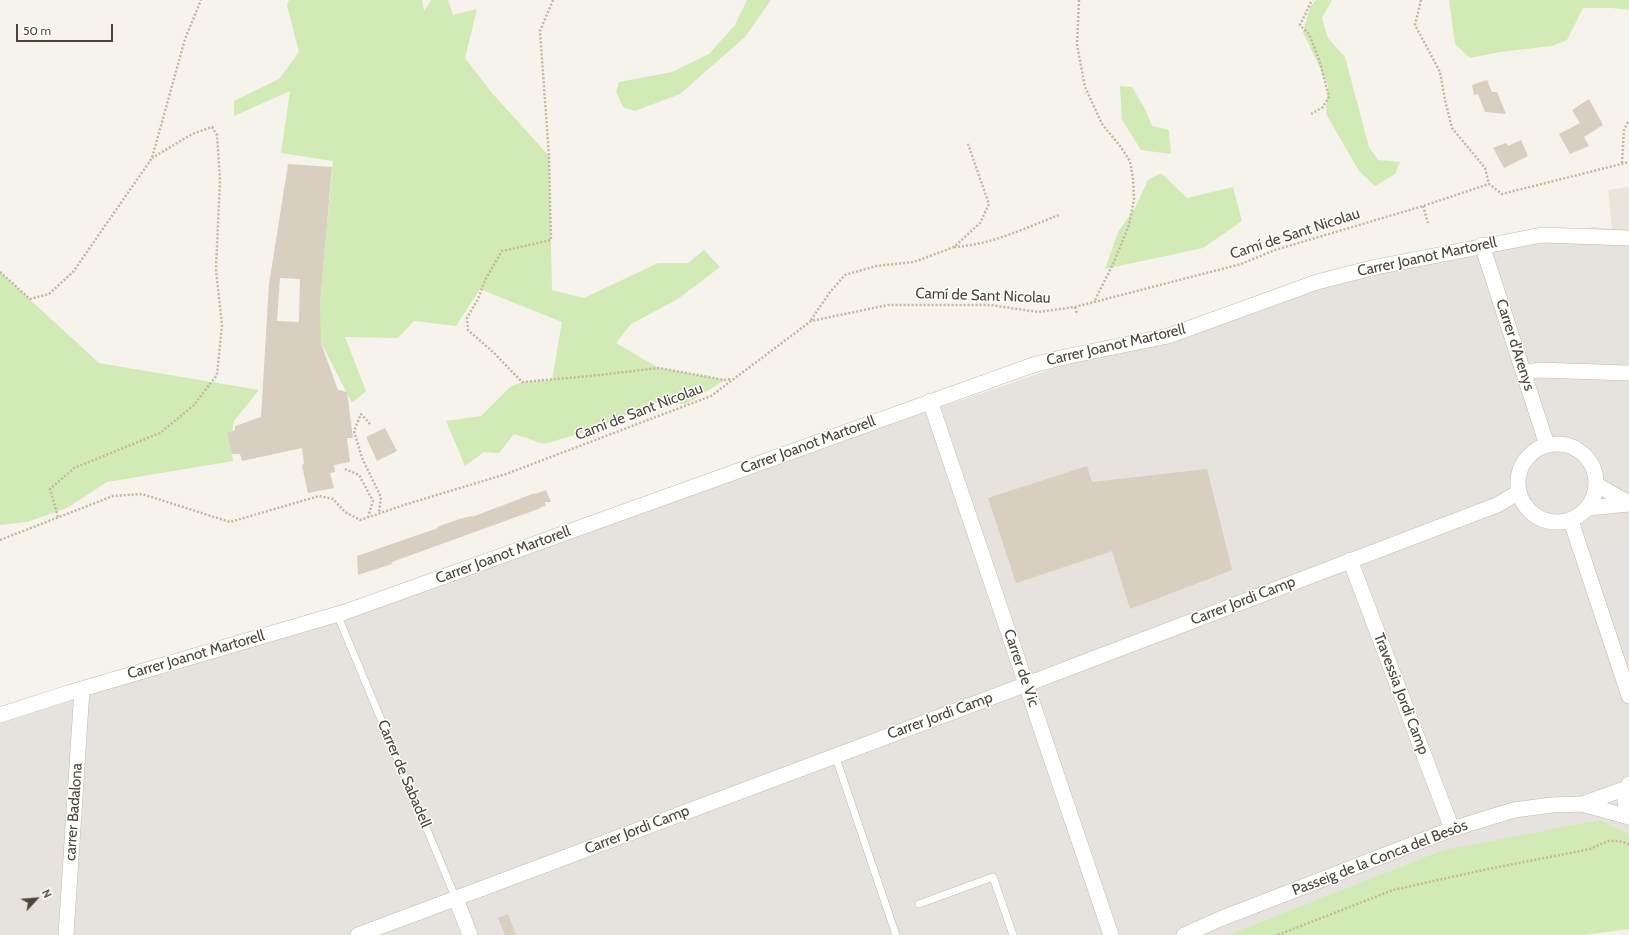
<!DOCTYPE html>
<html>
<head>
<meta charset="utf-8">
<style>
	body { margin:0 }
	#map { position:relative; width:1629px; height:935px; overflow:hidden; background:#f6f3ec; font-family:Cabin,sans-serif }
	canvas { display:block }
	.north { position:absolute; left:16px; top:879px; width:40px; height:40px; -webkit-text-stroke:3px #fff; paint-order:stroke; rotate:64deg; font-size:11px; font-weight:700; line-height:16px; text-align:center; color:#4b4439 }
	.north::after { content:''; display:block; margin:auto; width:14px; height:18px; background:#4b4439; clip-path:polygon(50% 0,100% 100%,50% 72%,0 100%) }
	.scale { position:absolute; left:16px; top:24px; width:97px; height:18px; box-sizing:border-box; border:2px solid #4b4439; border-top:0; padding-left:5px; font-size:12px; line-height:14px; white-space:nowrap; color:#4b4439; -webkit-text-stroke:3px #fff; paint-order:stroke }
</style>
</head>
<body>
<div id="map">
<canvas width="1629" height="935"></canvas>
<div class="north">N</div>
<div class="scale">50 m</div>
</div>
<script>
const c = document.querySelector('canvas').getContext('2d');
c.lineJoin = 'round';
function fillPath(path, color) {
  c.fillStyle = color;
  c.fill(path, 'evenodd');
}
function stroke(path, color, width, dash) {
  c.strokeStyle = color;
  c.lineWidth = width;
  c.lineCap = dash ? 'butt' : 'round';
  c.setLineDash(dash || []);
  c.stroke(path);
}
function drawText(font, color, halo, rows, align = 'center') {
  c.font = font + ' Cabin,sans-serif';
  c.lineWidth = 3;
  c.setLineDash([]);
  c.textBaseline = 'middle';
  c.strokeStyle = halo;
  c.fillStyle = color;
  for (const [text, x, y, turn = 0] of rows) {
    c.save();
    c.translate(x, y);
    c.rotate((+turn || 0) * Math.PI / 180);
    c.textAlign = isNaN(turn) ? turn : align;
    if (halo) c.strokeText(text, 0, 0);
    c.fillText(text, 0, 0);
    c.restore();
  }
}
fillPath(new Path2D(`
	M1629 187V231L1612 229 1608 190Z`), '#eae5da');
fillPath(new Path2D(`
	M1595 227 1629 231V834L1626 832 1440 851 1228 935H0V715L337 614 1087 357 1317 282 1542 235Z`), '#e6e2dd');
fillPath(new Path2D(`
	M289 0H422L424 11 431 0H448L453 15 477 9 465 58 492 93 549 156 552 290 584 298 658 263H688L704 250 720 267 678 299 631 324 616 343 659 368 725 380 686 404 654 403 595 429 544 444 514 434 499 453 484 452 465 466 446 421 481 416 510 387 522 382 552 380 562 322 480 289 456 326 414 321 398 338 345 337 366 391 352 403 317 335 333 161 281 153 290 91 234 116V101L279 79 299 52 287 5Z
	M747 0H771L745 37 680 94 635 111 623 107 616 92 619 82 672 72 709 54 735 25Z
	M1316 0H1332L1322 18 1328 38 1345 57 1369 147 1378 160 1400 162 1395 174 1375 186 1359 171 1326 114 1328 85 1303 32 1310 7Z
	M1449 0H1629V10L1612 8H1583L1567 40 1552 46 1500 52 1470 58 1455 44Z
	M1120 86 1132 87 1145 109 1152 126 1169 130 1171 154 1141 150 1122 120Z
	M1161 173 1187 198 1233 187 1242 221 1203 248 1105 269 1118 232 1135 208 1148 180Z
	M0 272 99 363 259 390 234 421 230 442 233 461 107 482 67 508 27 522 0 525Z
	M1600 820 1629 834V929L1584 935H1228L1440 851Z`), '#d2eab5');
fillPath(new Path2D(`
	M1625 531H1629V661L1591 542Z`), '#e5e3e0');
fillPath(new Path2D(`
	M1487 80 1492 92H1497L1506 114 1485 112 1478 94 1474 95 1472 85Z
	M1589 99 1603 125 1584 137 1589 146 1570 154 1559 134 1580 123 1572 110Z
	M1521 140 1528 156 1504 168 1493 148 1506 143 1508 146Z
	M288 164 332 167 320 304 321 343 338 390 347 392 353 438H347L350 462 334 465 335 472 330 473 334 488 308 493 302 466 304 463 302 448 242 461 240 454H232L227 433 235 430V426L261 417 269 284ZM280 278 300 279 299 322 277 321Z
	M385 428 397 451 377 461 366 437Z
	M1087 466 1092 482 1207 469 1232 570 1130 609 1112 551 1016 583 988 498Z
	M546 490 551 502H545L546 506 540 507 541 508 392 562V564L358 575 357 556 438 528 437 527 459 519 472 516V517L535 493V494Z
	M508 914 516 935H505L498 918Z`), '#d8cfc1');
const lane = new Path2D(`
	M337 614 456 899
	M835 755 896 935
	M919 904 993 877 1013 935`);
const street = new Path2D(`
	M1482 245 1547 445
	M1524 373 1538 370 1629 373
	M930 401 1111 935
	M1518 483a39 39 0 1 1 78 0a39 39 0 1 1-78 0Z
	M1597 485 1629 503
	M1589 508 1629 504
	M1571 521 1629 696
	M1350 560 1452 829
	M0 715 68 693 345 612 1033 365 1069 356 1168 336 1317 282 1376 267 1542 235 1629 238
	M1629 784 1625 801 1629 815
	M1582 804 1627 788
	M456 899 470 935
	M66 935 82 689
	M358 935 1027 684 1497 505 1519 492
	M1184 935 1220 919 1452 829 1514 810 1552 805 1582 804 1629 817`);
stroke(lane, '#c2bbae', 8);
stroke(street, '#c2bbae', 16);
stroke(new Path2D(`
	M553 0 540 31 549 156 551 240 502 251 485 280 478 299 467 318 468 330 494 353 522 382 590 376 659 368 725 380 732 379
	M1079 0 1077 45 1085 87 1102 124 1120 146 1130 161 1133 179 1134 199 1129 225 1113 264 1094 302
	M1421 0 1415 25 1440 72 1445 100 1452 128 1485 168 1489 184
	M1311 114 1323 107 1329 97 1319 59 1309 34 1300 25 1312 0
	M1622 163 1624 129 1629 121
	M1423 206 1428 223
	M954 247C991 245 1025 228 1059 215
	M0 272 30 299 49 294 73 272 152 158 185 39 201 0
	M1075 307 1077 315
	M811 320 830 292 845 275 876 266 914 262 954 247 980 223 989 204 968 144
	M370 424 361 414 354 431 362 458 381 497 379 513
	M345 469 359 475 373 501 368 517
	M58 517 50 489 74 468 160 433 193 406 217 375 222 325 216 270 220 180 217 135 212 127 192 134 152 158
	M0 540 113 496 142 494 230 522 319 496 333 499 345 512 360 520 404 505 506 474 711 396 811 321 888 305H990L1038 312 1075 307 1241 264 1275 250 1423 206 1489 184 1502 194 1629 162
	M1278 935 1393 890 1488 869 1590 849 1608 841H1619L1629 844`), '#c4b79f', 2.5, [2, 2]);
stroke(lane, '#fff', 7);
stroke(street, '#fff', 15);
drawText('15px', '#4b4439', '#fff', [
	["Camí de Sant Nicolau",1295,234,-18],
	["Carrer Joanot Martorell",1427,257,-12],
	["Camí de Sant Nicolau",983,296,2],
	["Carrer Joanot Martorell",1116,345,-13],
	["Carrer d'Arenys",1515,345,72],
	["Camí de Sant Nicolau",639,412,-21],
	["Carrer Joanot Martorell",808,445,-20],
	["Carrer Joanot Martorell",503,555,-20],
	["Carrer Jordi Camp",1243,601,-21],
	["Carrer Joanot Martorell",196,655,-16],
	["Carrer de Vic",1021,668,71],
	["Travessia Jordi Camp",1401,694,69],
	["Carrer Jordi Camp",940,716,-20],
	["Carrer de Sabadell",404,774,67],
	["carrer Badalona",74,812,-86],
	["Carrer Jordi Camp",637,830,-21],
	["Passeig de la Conca del Besòs",1380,858,-21]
]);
</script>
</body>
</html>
